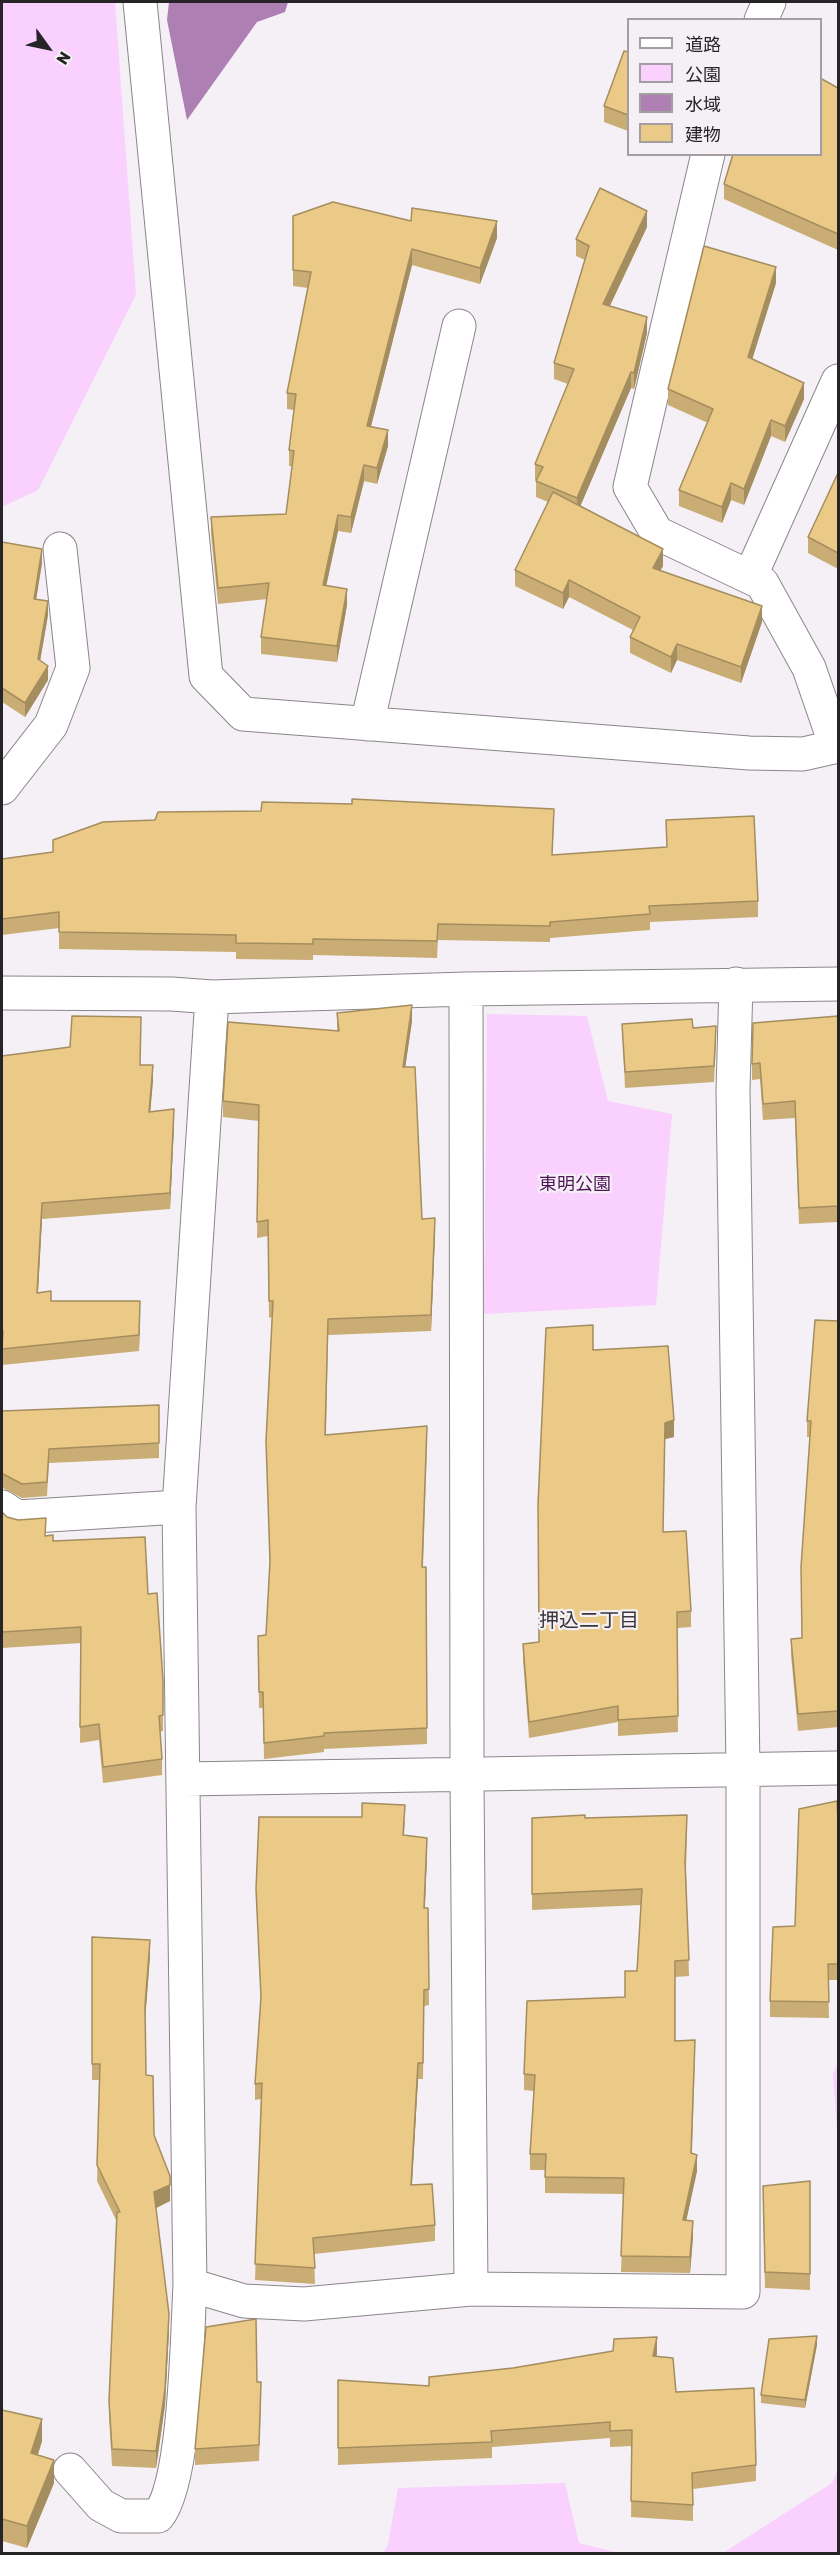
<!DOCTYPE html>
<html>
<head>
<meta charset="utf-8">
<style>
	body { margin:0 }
	#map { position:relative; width:840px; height:2555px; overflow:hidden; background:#f4f0f5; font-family:Rubik,"Noto Sans JP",sans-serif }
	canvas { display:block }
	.frame { position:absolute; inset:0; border:3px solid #262426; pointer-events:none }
	.legend { position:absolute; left:627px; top:18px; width:195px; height:138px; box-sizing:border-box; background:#f4f0f5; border:2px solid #a29ea2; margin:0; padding:8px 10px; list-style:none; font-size:18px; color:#262426 }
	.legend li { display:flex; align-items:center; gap:12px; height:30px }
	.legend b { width:30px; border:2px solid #a29ea2 }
	.north { position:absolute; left:18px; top:18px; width:60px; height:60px; -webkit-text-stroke:4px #f4f0f5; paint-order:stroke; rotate:123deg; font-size:16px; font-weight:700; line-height:24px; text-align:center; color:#262426 }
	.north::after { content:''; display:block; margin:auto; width:21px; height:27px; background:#262426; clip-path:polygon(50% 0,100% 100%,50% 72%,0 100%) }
</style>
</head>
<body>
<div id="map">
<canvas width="840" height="2555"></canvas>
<div class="frame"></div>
<ul class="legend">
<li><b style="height:8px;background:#fff"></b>道路</li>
<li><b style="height:16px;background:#f9d0fe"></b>公園</li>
<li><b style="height:16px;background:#ad7fb3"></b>水域</li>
<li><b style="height:16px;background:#ebc987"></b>建物</li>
</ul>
<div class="north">N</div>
</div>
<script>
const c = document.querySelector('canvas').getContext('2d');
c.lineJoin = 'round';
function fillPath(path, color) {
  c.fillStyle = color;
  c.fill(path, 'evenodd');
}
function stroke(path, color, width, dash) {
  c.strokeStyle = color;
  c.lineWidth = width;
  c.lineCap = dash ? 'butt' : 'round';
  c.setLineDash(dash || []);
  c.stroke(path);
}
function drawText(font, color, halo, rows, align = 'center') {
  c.font = font + ' Rubik,"Noto Sans JP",sans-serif';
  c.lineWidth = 4.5;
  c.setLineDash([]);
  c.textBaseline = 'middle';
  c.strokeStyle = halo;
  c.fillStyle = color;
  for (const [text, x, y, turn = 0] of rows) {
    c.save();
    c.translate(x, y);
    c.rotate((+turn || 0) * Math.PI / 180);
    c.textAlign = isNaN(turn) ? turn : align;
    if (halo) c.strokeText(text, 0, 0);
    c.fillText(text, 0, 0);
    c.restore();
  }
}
fillPath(new Path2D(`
	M2 2H115L136 295 38 490 2 507Z
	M487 1014 587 1016 608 1101 672 1114 656 1305 484 1314Z
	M838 2062V2143L833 2075Z
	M838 2468V2553H723L832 2483Z
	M565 2483 579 2543 619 2553H384L388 2544 398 2488Z`), '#f9d0fe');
fillPath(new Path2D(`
	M169 2H288L285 12 257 22 187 120 167 20Z`), '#ad7fb3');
const minor = new Path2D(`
	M140 2 206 676 243 714 749 753 803 754 838 746
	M761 20 769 2
	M708 154 630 487 657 533 762 583 809 668 836 746
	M750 577 838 381
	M367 724 459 326
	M2 788 51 725 73 668 60 549
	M466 989 467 1776 471 2289
	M2 993 172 994 212 997 466 989 838 984
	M212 997 179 1507 190 2285 244 2301 304 2304 471 2289 743 2292V1770L733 1090 736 984
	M2 1507 17 1517 179 1507
	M185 1779 838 1768
	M70 2470 101 2505 121 2516H158C186 2482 187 2335 190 2285`);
stroke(minor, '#8a868a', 35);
stroke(minor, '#fff', 33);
fillPath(new Path2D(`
	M628 52V131L604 122V106Z
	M838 88V250L724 199V184Z
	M293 216 411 221 497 238 480 284 412 265 371 426 388 446 377 484 364 481 351 533 338 531 326 586 347 605 337 662 261 654V637L267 599 218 604 211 534V517L286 514 292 466H289V450L294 410 287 409V393L308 288 293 286Z
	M647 227 610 306 647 333 634 389 631 388 580 506 663 566 660 570 762 622 741 683 677 660 671 673 630 653V637L633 630 569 597 563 609 515 586V570L548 502 536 497V480H535V464L568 384 554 379V363L585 260 576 256V239Z
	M776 283 752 359 804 399 785 442 771 436 744 505 731 500 722 523 679 506V490L708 423 668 405V389Z
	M838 473V569L808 553V537Z
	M2 542 42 563 36 599 48 615 40 661 48 680 25 717 2 702Z
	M666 820 758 901V917L650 922V930L550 938V942L438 940 437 958 313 955V960L236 959V952L59 949V928L2 935V859L554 825 552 855 667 847Z
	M337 1013 412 1021 405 1067 422 1219 435 1234 431 1331 328 1335 326 1435 427 1442 423 1567H426L427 1744 324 1749V1752L264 1759 263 1708H259L258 1636 266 1635 270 1567 266 1441 272 1317 269 1318 268 1236 257 1238 259 1121 223 1117V1101L337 1031Z
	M838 1016V1222L799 1224 795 1118 763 1120 760 1079 752 1080V1064Z
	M622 1024 693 1028 716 1043 714 1082 625 1088Z
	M2 1056 140 1065 153 1080 150 1112 174 1125 170 1209 42 1219 38 1293 51 1301 140 1317 139 1351 2 1365Z
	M838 1321V1727L798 1731 791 1655V1639L802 1638 810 1437H807V1421Z
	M593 1350 674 1437 665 1439 663 1532 691 1611V1627L677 1628 678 1732 618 1736V1722L529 1738 523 1660V1644L539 1642Z
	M159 1405V1458L49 1463 47 1496 22 1498 3 1488 2 1489V1411Z
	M2 1512 7 1517 46 1536 53 1541 148 1594 163 1680V1731L160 1732 162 1759V1775L103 1783 99 1740 80 1743 81 1643 2 1648Z
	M532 1818H585L687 1831 686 1871 689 1976 675 1977V2041L695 2056 692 2153 697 2171 686 2220 693 2237 690 2273 621 2272 624 2194 545 2193V2170H530V2154L534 2091 524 2090V2074L625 1997 637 1971 641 1905 532 1910Z
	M838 1820V1980H828L829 2018 770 2017V2001L795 1926Z
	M405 1821 404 1835 427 1854 425 1908H428L429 2005 424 2006 423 2079H418L412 2185 435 2225V2241L314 2254 315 2284 255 2280 261 2099 255 2100V2084L261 2003 256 1889Z
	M92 1937 150 1956 145 2020 146 2075 154 2135 170 2201 156 2208 169 2330 165 2405 156 2468 112 2466 109 2417V2401L117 2222 97 2181 100 2080H92Z
	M810 2181V2290L765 2288 763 2202Z
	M817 2345 805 2408 761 2403V2395Z
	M613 2351 657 2353 656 2357 676 2392 756 2465V2481L693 2489V2521L631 2517 632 2446 610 2447V2438L492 2447V2458L338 2465V2380L429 2386 513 2368Z
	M257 2382 261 2398 259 2461 195 2465V2449Z
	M2 2410 42 2441 38 2455 54 2483 27 2548 2 2541Z`), '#caad74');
fillPath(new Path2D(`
	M647 211V227L603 320V304Z
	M497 221V238L480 284V268Z
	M412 249V265L367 442V426Z
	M776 267V283L748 373V357Z
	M647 317V333L634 389V373Z
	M631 372V388L577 514V498Z
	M804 383V399L785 442V426Z
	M771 420V436L744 505V489Z
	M388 430V446L377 484V468Z
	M364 465V481L351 533V517Z
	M731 483V500L722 523V507Z
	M338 515V531L323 601V585Z
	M42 549V563L34 613V599Z
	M663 549V566L653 584V568Z
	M569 580V597L563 609V593Z
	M347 589V605L337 662V646Z
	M48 601V615L38 673V659Z
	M762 606V622L741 683V667Z
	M677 644V660L671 673V657Z
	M48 666V680L25 717V703Z
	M412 1005V1021L403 1083V1067Z
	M153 1065V1080L149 1128V1112Z
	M174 1109V1125L170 1209V1193Z
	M42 1203V1219L37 1309V1293Z
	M435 1218V1234L431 1331V1315Z
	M140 1301V1317L139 1351V1335Z
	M674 1420V1437L665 1439V1423Z
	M3 1474V1488L2 1489V1475Z
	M427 1838V1854L424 1924V1908Z
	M150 1940V1956L145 2022V2006Z
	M418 2063V2079L411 2201V2185Z
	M697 2155V2171L683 2236V2220Z
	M170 2185V2201L154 2209V2192Z
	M693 2221V2237L690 2273V2257Z
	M169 2314V2330L165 2405 156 2468V2451Z
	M817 2336V2345L805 2408V2400Z
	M657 2337V2353L653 2372V2356Z
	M42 2419V2441L31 2475V2453Z
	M54 2460V2483L27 2548V2526Z`), '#a48d5e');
const building = new Path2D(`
	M624 51 628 52V115L604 106Z
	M820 78 838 88V234L724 184 733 154H820Z
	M600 188 647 211 603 304 647 317 634 373 631 372 577 498 536 481 543 467 535 464 574 369 554 363 589 246 576 239Z
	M333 202 411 221 412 208 497 221 480 268 412 249 367 426 388 430 377 468 364 465 351 517 338 515 323 585 347 589 337 646 261 637 269 583 218 588 211 517 286 514 294 451 289 450 296 394 287 393 311 272 293 270V216Z
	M704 246 776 267 748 357 804 383 785 426 771 420 744 489 731 483 722 507 679 490 713 409 668 389Z
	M838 473V553L808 537Z
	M553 492 663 549 653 568 762 606 741 667 677 644 671 657 630 637 640 617 569 580 563 593 515 570Z
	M2 542 42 549 34 599 48 601 38 659 48 666 25 703 2 688Z
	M352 799 554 809 552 855 667 847 666 820 754 816 758 901 649 906 650 914 550 922V926L438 924 437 941 313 939V944L236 943V935L59 932V912L2 919V859L53 852V840L103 822 155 820 158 812 261 811 262 802 352 804Z
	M412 1005 403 1067H415L422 1219 435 1218 431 1315 328 1319 325 1435 427 1426 422 1567H426L427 1728 324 1733V1736L264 1743 263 1692H259L258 1636 266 1635 270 1561 266 1441 273 1301H269L268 1220 257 1222 259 1105 223 1101 228 1022 339 1031 337 1013Z
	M72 1016 141 1017 140 1065H153L149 1112 174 1109 170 1193 42 1203 37 1293 51 1291V1301H140L139 1335 2 1349 3 1331H2V1056L70 1047Z
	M838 1016V1206L799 1208 795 1101 763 1104 760 1063 752 1064 753 1023Z
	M692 1019 693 1028 716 1026 714 1066 625 1072 622 1024Z
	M815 1320 838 1321V1711L798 1714 791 1639 802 1638 801 1567 811 1421H807Z
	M593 1325V1350L668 1346 674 1420 665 1423 663 1532 686 1531 691 1611 677 1612 678 1716 618 1720V1706L529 1722 523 1644 539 1642 538 1504 546 1328Z
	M159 1405V1443L49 1449 47 1482 22 1484 3 1474 2 1475V1411Z
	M2 1512 7 1517 18 1520 46 1518 45 1536 53 1535V1541L145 1537 148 1594 157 1593 163 1680V1715L159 1716 162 1759 103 1767 99 1724 80 1727 81 1627 2 1632Z
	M837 1801 838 1820V1964H828L829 2002 770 2001 773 1927 795 1926 799 1809Z
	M362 1803 405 1805 403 1835 427 1838 424 1908H428L429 1989 424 1990 423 2063H418L411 2185 432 2184 435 2225 313 2238 315 2268 255 2264 262 2083 255 2084 261 1997 256 1889 259 1817H362Z
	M585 1815V1818L687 1815 685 1862 689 1960 675 1961V2041L695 2040 691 2153 697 2155 683 2220 693 2221 690 2257 621 2256 624 2178 545 2177 546 2154H530L535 2075 524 2074 527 2001 625 1997V1971H637L642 1889 532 1894V1818Z
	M92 1937 150 1940 145 2006 146 2075 153 2076 154 2135 170 2176V2185L154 2192 169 2314 165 2389 156 2451 112 2449 109 2401 117 2212H120L97 2165 100 2064H92Z
	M810 2181V2274L765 2272 763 2186Z
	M256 2319 257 2382H261L259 2445 195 2449 206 2327Z
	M817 2336 805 2400 761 2395 769 2339Z
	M657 2337 653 2356 673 2358 676 2392 754 2388 756 2465 692 2473 693 2505 631 2501 632 2430 610 2431V2422L491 2431 492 2442 338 2448V2380L429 2386V2377L513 2368 613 2351 614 2339Z
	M2 2410 42 2419 31 2453 54 2460 27 2526 2 2519Z`);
fillPath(building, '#ebc987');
stroke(building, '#a48d5e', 1.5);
drawText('18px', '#4f1557', '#f4f0f5', [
	["東明公園",575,1185]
]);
drawText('20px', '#3a363a', '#f4f0f5', [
	["押込二丁目",589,1621]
]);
</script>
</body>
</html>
